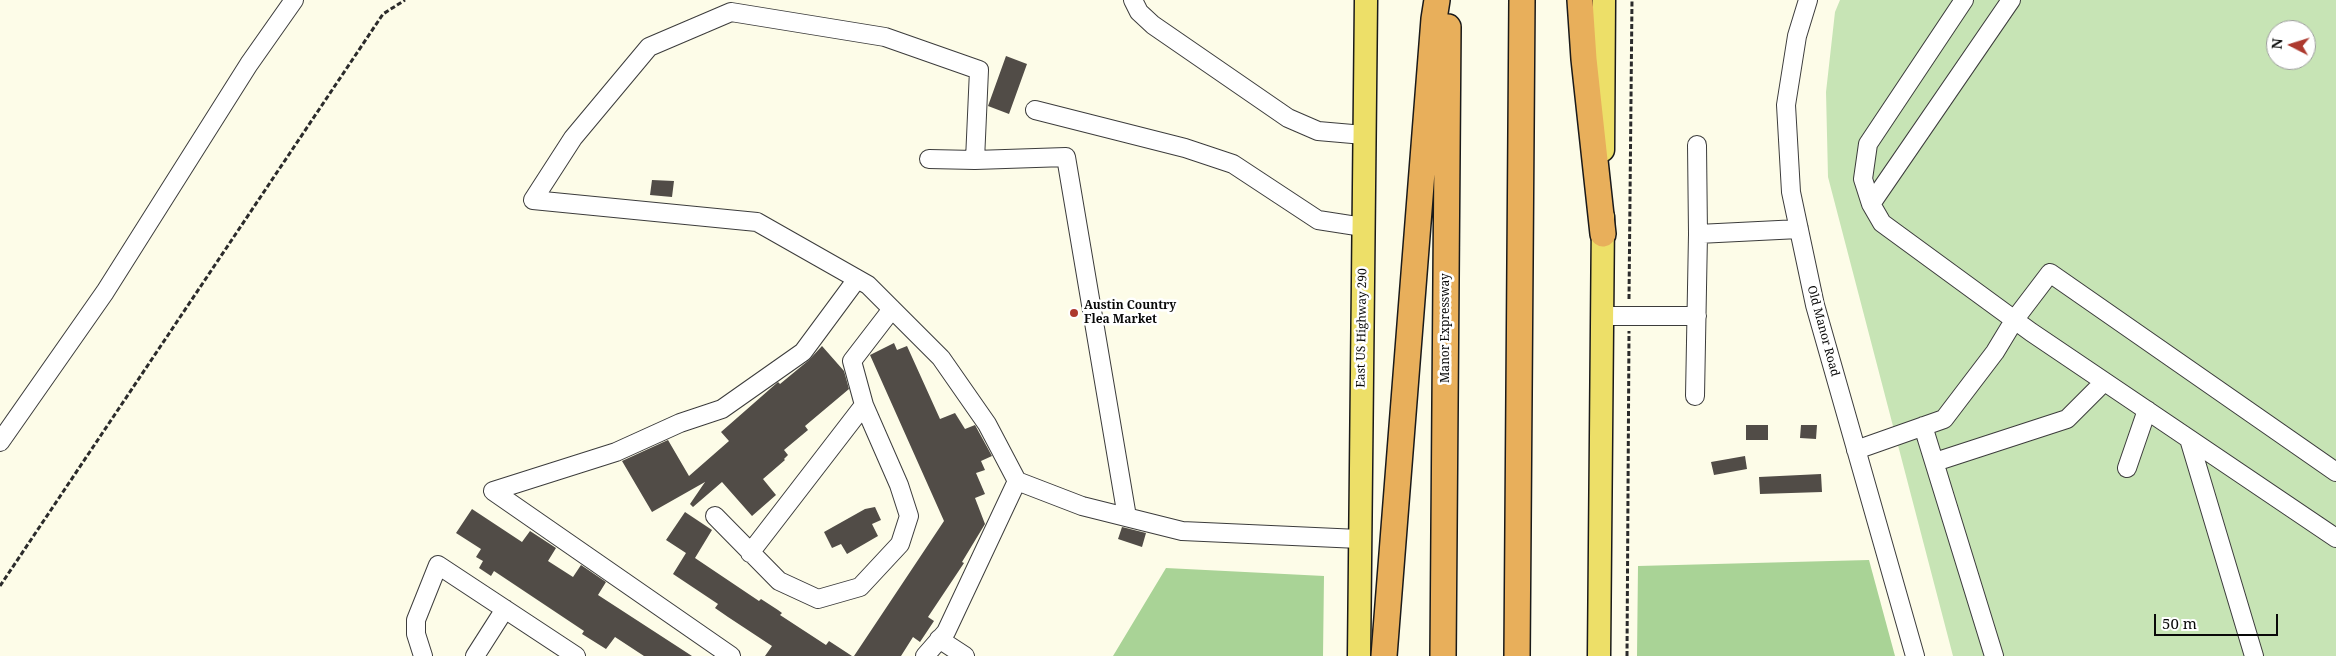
<!DOCTYPE html>
<html>
<head>
<meta charset="utf-8">
<style>
	body { margin:0 }
	#map { position:relative; width:2336px; height:656px; overflow:hidden; background:#fdfce8; font-family:"Noto Serif",serif }
	canvas { display:block }
	.north { position:absolute; left:2266px; top:20px; width:50px; height:50px; box-sizing:border-box; background:#fff; border:1px solid #9d9d9d; border-radius:50%; rotate:275deg; font-size:14px; font-weight:700; line-height:20px; text-align:center; color:#090909 }
	.north::after { content:''; display:block; margin:auto; width:18px; height:22px; background:#ad392e; clip-path:polygon(50% 0,100% 100%,50% 72%,0 100%) }
	.scale { position:absolute; left:2154px; top:614px; width:124px; height:22px; box-sizing:border-box; border:2px solid #090909; border-top:0; padding-left:6px; font-size:15px; line-height:18px; white-space:nowrap; color:#090909; -webkit-text-stroke:4px #fff; paint-order:stroke }
</style>
</head>
<body>
<div id="map">
<canvas width="2336" height="656"></canvas>
<div class="north">N</div>
<div class="scale">50 m</div>
</div>
<script>
const c = document.querySelector('canvas').getContext('2d');
c.lineJoin = 'round';
function fillPath(path, color) {
  c.fillStyle = color;
  c.fill(path, 'evenodd');
}
function stroke(path, color, width, dash) {
  c.strokeStyle = color;
  c.lineWidth = width;
  c.lineCap = dash ? 'butt' : 'round';
  c.setLineDash(dash || []);
  c.stroke(path);
}
function drawText(font, color, halo, rows, align = 'center') {
  c.font = font + ' "Noto Serif",serif';
  c.lineWidth = 5;
  c.setLineDash([]);
  c.textBaseline = 'middle';
  c.strokeStyle = halo;
  c.fillStyle = color;
  for (const [text, x, y, turn = 0] of rows) {
    c.save();
    c.translate(x, y);
    c.rotate((+turn || 0) * Math.PI / 180);
    c.textAlign = isNaN(turn) ? turn : align;
    if (halo) c.strokeText(text, 0, 0);
    c.fillText(text, 0, 0);
    c.restore();
  }
}
fillPath(new Path2D(`
	M1840 0H2336V656H1953L1828 177 1826 92 1835 12ZM2276 30H2306V60H2276Z`), '#c7e4b5');
fillPath(new Path2D(`
	M1869 560 1895 656H1637L1638 566Z
	M1166 568 1324 576 1323 656H1113Z`), '#a9d396');
fillPath(new Path2D(`
	M1006 56 1027 64 1009 114 988 106Z
	M652 180 674 181 672 197 650 195Z
	M894 343 897 350 907 346 940 419 955 413 965 429 975 425 992 456 981 461 985 470 976 473 985 494 975 498 985 524 962 562 964 563 928 617 934 621 920 642 913 637 901 656H854L944 521 870 355Z
	M822 346 844 371 849 389 805 426 808 430 784 450 788 455 784 459 785 460 763 479 776 495 752 516 722 482 693 507 690 504 705 482 652 512 622 461 668 440 689 476 729 441 721 432 778 382 780 384 809 360Z
	M1746 425H1768V440H1746Z
	M1801 425H1817L1816 439 1800 438Z
	M1745 456 1747 469 1714 475 1711 462Z
	M1821 474 1822 492 1760 494 1759 477Z
	M875 507 881 520 872 524 878 536 847 554 841 544 832 548 824 532 865 509Z
	M472 509 522 542 530 531 556 548 548 561 573 577 581 565 606 582 598 595 692 656H644L615 637 606 649 582 634 584 631 494 571 491 576 479 568 483 561 476 557 481 549 456 533Z
	M685 512 712 530 695 558 759 601 761 599 778 610 782 613 780 615 826 645 829 641 852 656H765L772 646 728 617 715 608 718 604 673 574 686 553 666 540Z
	M1122 527 1146 533 1142 547 1118 539Z`), '#514c47');
const minor = new Path2D(`
	M1133 0 1139 12 1153 25 1288 118 1318 131 1364 135
	M1808 0 1797 36 1786 105 1791 192 1815 305 1915 656
	M1964 0 1868 144 1863 179 1871 204 1882 223 2031 332 2336 538
	M1035 110 1185 148 1233 164 1318 220 1363 227
	M1697 145 1698 234 1799 229
	M929 159 975 160 1066 157 1127 517
	M975 160 979 70 885 37 731 12 649 47 573 138 533 200 757 222 868 285 941 358 987 424 1017 481 1082 506 1182 531 1359 539
	M1871 204 2011 0
	M1602 316H1697
	M1695 396 1698 234
	M1923 426 1994 656
	M2189 439 2254 656
	M0 442 105 292 249 64 294 0
	M1856 450 1944 419 1995 352 2015 319 2050 273 2336 472
	M1935 462 2067 419 2104 382
	M2127 468 2147 410
	M715 516 779 581 818 599 860 587 900 544 909 516 899 485 864 405 852 361 892 309
	M750 553 864 405
	M939 639 965 656
	M423 656 416 634V620L438 565 576 656
	M475 656 505 609
	M731 656 493 491 616 452 680 423 722 409 803 352 857 279
	M925 656 946 632 1017 481`);
const major = new Path2D(`
	M1603 150 1604 0
	M1359 656 1366 0
	M1599 656 1603 217`);
const highway = new Path2D(`
	M1580 0 1584 59 1603 234
	M1384 656 1434 19 1437 0
	M1443 656 1448 27
	M1517 656 1522 0`);
stroke(minor, '#3c3c3c', 20);
stroke(major, '#1a1a1a', 25);
stroke(highway, '#1a1a1a', 28);
stroke(new Path2D(`
	M1629 299 1632 0
	M0 586 383 14 405 0
	M1627 656 1629 331`), '#2b2b2b', 3, [5, 2.5]);
stroke(minor, '#fff', 18);
stroke(major, '#eddf68', 22);
stroke(highway, '#e8af5b', 25);
for (const [x, y, r, color] of [
	[1074,313,5,"#ad392e"]
]) {
  const dot = new Path2D();
  dot.arc(x, y, r, 0, 2 * Math.PI);
  c.fillStyle = color;
  c.fill(dot);
  stroke(dot, '#fff', 2);
}
drawText('bold 12px', '#090909', '#fff', [
	["Austin Country",1084,306],
	["Flea Market",1084,320]
], 'left');
drawText('12px', '#090909', '#fff', [
	["East US Highway 290",1362,328,-89],
	["Manor Expressway",1446,328,-90],
	["Old Manor Road",1823,331,75]
]);
</script>
</body>
</html>
